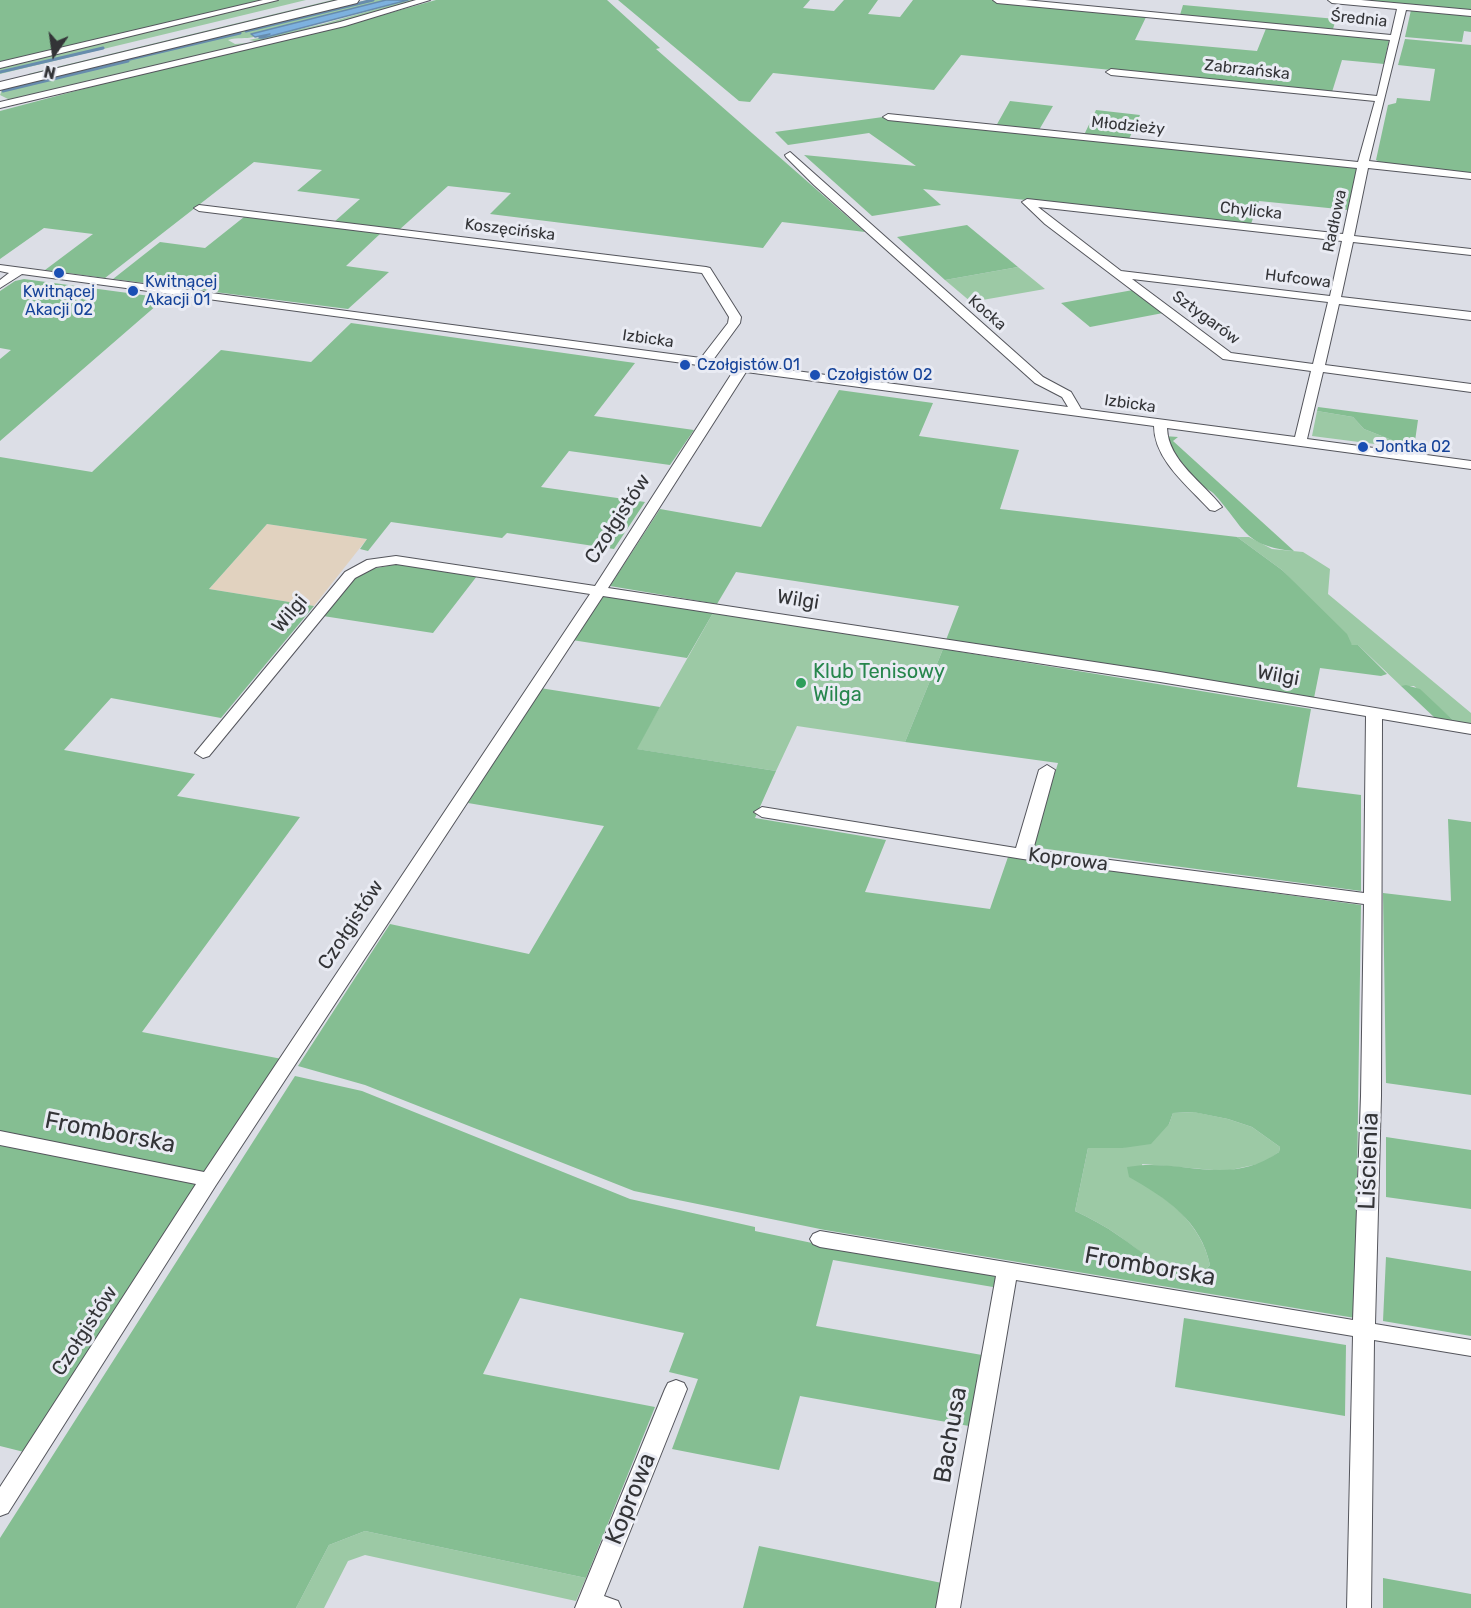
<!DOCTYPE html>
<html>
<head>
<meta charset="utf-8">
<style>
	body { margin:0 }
	#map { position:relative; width:1471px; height:1608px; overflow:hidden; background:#dcdee6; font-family:Rubik,sans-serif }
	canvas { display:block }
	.north { position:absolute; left:24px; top:24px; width:60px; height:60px; -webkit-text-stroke:4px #e9ebf3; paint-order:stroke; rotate:193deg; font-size:16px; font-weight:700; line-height:24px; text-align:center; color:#333437 }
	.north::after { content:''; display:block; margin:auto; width:21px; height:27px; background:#333437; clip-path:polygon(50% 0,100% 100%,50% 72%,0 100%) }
</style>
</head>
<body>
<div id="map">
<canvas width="1471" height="1608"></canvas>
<div class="north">N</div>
</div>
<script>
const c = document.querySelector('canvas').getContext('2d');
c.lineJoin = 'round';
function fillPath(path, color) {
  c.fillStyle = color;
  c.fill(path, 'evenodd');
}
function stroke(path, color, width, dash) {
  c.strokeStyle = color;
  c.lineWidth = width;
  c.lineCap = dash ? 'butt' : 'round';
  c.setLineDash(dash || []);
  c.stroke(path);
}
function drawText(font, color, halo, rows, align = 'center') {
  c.font = font + ' Rubik,sans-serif';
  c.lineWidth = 6;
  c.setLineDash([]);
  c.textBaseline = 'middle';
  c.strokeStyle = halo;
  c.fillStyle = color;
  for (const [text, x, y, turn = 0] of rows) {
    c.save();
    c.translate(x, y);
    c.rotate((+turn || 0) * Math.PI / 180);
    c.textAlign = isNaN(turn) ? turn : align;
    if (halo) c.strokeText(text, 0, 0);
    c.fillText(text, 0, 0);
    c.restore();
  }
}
fillPath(new Path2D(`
	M267 524 367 539 314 606 209 589Z`), '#e1d2bf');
fillPath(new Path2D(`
	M279 0H306L0 74V66Z
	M332 0H340L31 75 28 74Z
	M367 0H386L251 34 254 37C245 39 238 37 228 40L235 44 247 43 243 46 10 100 0 95 2 90Z
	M408 0H421L330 26 260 42 249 40 323 24Z
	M1018 267 1045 289 971 302 945 280Z
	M1317 411 1353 417 1364 429 1397 442 1415 441 1414 449 1312 436Z
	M1237 537H1249L1272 549 1303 552 1330 569 1328 594 1471 713V724L1454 721 1414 686H1401L1358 645H1352L1282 570Z
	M713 613 943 649 905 742 797 726 776 771 636 749Z
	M1194 1112 1228 1119 1252 1127 1280 1147 1279 1152 1263 1163 1226 1171 1142 1164 1149 1188C1178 1206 1203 1231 1210 1265L1202 1274C1161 1271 1151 1259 1119 1236 1105 1226 1090 1218 1075 1211L1088 1148H1123L1169 1124 1173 1113Z
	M365 1531 586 1578 576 1601 365 1555 348 1561 324 1608H296L329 1545Z`), '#9cc9a5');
fillPath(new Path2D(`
	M0 0H264L0 62Z
	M436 0H607L660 48 656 49 865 232 782 222 763 248 490 214 511 193 448 186 399 230 334 222 360 199 297 191 322 170 254 162 105 278 45 270 93 234 44 228 0 259V111L117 80 332 29Z
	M618 0H810L803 8 834 11 844 0H878L868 14 900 17 913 0H991L1147 15 1135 40 1257 51 1267 26 1389 40 1384 64 1342 60 1332 92 961 55 934 90 773 73 750 102 739 101Z
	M1350 0H1471V11Z
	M1183 5 1336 19 1333 29 1180 15Z
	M1411 10 1471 14V32L1464 31 1462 42 1405 37Z
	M1405 39 1471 45V174L1382 163 1376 160 1388 105 1396 103 1397 98 1430 101 1435 69 1398 65Z
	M1010 101 1053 106 1039 130 996 126Z
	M1096 110 1140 115 1129 139 1084 135Z
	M883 117 1351 166 1357 169 1348 210 1259 201 1251 224 923 189 941 205 872 216 804 155 916 166 869 133 788 145 775 132Z
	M244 217 381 233 346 266 389 272 348 309 113 279 160 242 205 248Z
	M967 225 1018 267 945 280 897 237Z
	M24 279 165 298 0 441V359L11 350 0 348V291L15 281Z
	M1133 290 1163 313 1090 327 1061 303Z
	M351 323 635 363 594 416 694 430 670 465 569 451 541 487 645 502 614 549 507 533 502 538 391 522 368 551 360 549 367 539 267 524 209 589 314 606 221 718 111 698 64 750 195 774 177 796 300 817 142 1032 282 1059 205 1176 0 1131V457L92 472 221 350 311 362Z
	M839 390 933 403 919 436 1019 450 1000 509 1237 537 1282 570 1347 634 1352 645H1358L1387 674 1381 676 1320 668 1314 698 946 640 959 606 736 572 717 604 610 586 660 509 761 527Z
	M1318 407 1418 420 1415 441 1397 442 1364 429 1353 417 1317 411Z
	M1164 436 1178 437 1173 441 1294 551C1243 546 1245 528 1215 495 1211 490 1204 488 1200 484 1185 471 1174 452 1164 436Z
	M398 564 477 576 433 633 323 616 361 571Z
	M601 595 713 613 687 658 572 640Z
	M943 649 1311 709 1297 787 1361 795V891L1032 847 1058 763 905 742Z
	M1406 685 1420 689 1454 721 1435 718 1401 686Z
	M540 688 660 707 637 749 776 771 755 818 886 840 865 892 990 909 1008 857 1361 905 1355 1318 825 1230 634 1191 365 1085 298 1066 390 924 529 954 604 826 468 803ZM1193 1112 1228 1119 1252 1127 1280 1147 1279 1152C1228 1188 1180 1157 1127 1167L1129 1177C1166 1198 1201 1221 1210 1265L1202 1274C1161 1271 1151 1258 1119 1236 1105 1226 1090 1218 1075 1211L1088 1148H1123L1151 1144 1169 1124 1173 1113Z
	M1448 819 1471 822V1095L1386 1083 1383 893 1451 901Z
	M295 1076 362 1091 630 1199 755 1227V1231L855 1252 997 1276 993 1287 833 1260 816 1326 982 1355 969 1426 800 1396 779 1470 672 1449 698 1379 669 1372 684 1333 520 1298 483 1374 655 1407 586 1578 365 1531 329 1545 296 1608H0V1538Z
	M1386 1137 1471 1150V1209L1386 1197Z
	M0 1142 45 1154 200 1183 24 1452 0 1446Z
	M1386 1257 1471 1271V1336L1383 1321Z
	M1184 1318 1346 1345 1345 1416 1175 1387Z
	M759 1546 942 1583 938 1608H743Z
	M1383 1578 1471 1594V1608H1383Z`), '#85be92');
const water = new Path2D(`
	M386 0H408L263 38H259L270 34 255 37 251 34Z`);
fillPath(water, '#7db1df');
stroke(water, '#678cad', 1.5);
stroke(new Path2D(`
	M246 31 373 0
	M126 60 240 33
	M0 72 103 48
	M3 91 128 61`), '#678cad', 3);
const minor = new Path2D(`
	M263 0H278L0 68V62Z
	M416 0H430L345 26 0 108V102L340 22Z
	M993 0H1025L1391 35 1397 9 1332 3 1328 0H1361L1471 10V16L1406 10 1369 161 1471 173V179L1368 168 1354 236 1471 249V255L1353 242 1341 297 1471 312V320L1339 304 1325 365 1471 384V392L1323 372 1307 439 1471 461V469L1167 428C1168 461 1204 483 1222 507L1215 511 1210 510C1189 487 1154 460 1154 426L746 372 608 588 1160 672 1471 724V734L1382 719 1381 1096 1375 1324 1471 1340V1356L1374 1340 1371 1608H1347L1353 1336 1016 1280 960 1608H936L996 1276 820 1247 813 1244 810 1239 813 1234 820 1231 1353 1320 1361 1096 1364 904 1023 859 762 817 754 812 762 807 1016 848 1039 770 1047 765 1055 770 1033 850 1364 893 1366 716 1160 682 603 596 216 1185 8 1513 0 1516V1487L196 1184 0 1145V1131L204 1172 590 594 396 564 376 567 355 578 209 756 203 758 195 753 345 572 367 560 396 556 595 586 734 370 703 368 698 365 22 274 0 288V280L9 273 0 271V265L701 358 728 323 729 317 702 273 199 211 194 208 199 205 706 267 710 268 741 317 740 323 713 360 1068 407 1062 397 1035 383 814 185 786 157 785 155 790 152 1043 377 1071 392 1081 409 1295 437 1311 371 1223 359 1045 224 1022 202 1027 199 1343 234 1357 168 888 120 883 117 888 114 1358 162 1375 101 1111 75 1106 72 1111 69 1377 96 1390 40 997 3ZM1038 207 1342 241 1330 296 1121 271ZM1132 279 1328 302 1313 364 1231 353Z
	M676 1380 684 1383 687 1389 604 1596 618 1601 621 1608H575L665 1389 668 1383Z`);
const highway = new Path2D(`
	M338 0H359L357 3 0 90V82Z`);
stroke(minor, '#54555c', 2);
stroke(highway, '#54555c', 2);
fillPath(minor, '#fff');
fillPath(highway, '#fff');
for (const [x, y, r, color] of [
	[59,273,6,"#1a4fb4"],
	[133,291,6,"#1a4fb4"],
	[685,365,6,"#1a4fb4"],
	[815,375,6,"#1a4fb4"],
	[1363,447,6,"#1a4fb4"],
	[801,683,6,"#2e9e5b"]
]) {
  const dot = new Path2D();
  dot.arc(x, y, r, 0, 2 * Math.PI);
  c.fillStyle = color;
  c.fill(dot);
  stroke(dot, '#e9ebf3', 2);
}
drawText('16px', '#333437', '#e9ebf3', [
	["Średnia",1359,19,6],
	["Zabrzańska",1247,70,6],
	["Młodzieży",1128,126,6],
	["Chylicka",1251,211,6],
	["Radłowa",1335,221,-78],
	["Koszęcińska",510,230,7],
	["Hufcowa",1298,279,7],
	["Kocka",987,313,41],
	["Sztygarów",1206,318,36],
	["Izbicka",648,339,8],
	["Izbicka",1130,404,8]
]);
drawText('16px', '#164399', '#e9ebf3', [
	["Kwitnącej",145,282],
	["Akacji 01",145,300],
	["Kwitnącej",59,292,"center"],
	["Akacji 02",59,310,"center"],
	["Czołgistów 01",697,365],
	["Czołgistów 02",827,375],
	["Jontka 02",1375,447]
], 'left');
drawText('20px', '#333437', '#e9ebf3', [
	["Czołgistów",618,519,-57],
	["Wilgi",798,600,9],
	["Wilgi",290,614,-50],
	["Wilgi",1278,676,10],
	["Koprowa",1068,860,7],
	["Czołgistów",351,925,-57],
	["Czołgistów",85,1331,-57]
]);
drawText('20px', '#27864d', '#e9ebf3', [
	["Klub Tenisowy",813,672],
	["Wilga",813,695]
], 'left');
drawText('24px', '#333437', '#e9ebf3', [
	["Fromborska",110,1133,11],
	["Liścienia",1369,1161,-88],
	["Fromborska",1150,1267,10],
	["Bachusa",951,1435,-80],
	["Koprowa",631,1499,-68]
]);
</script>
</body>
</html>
